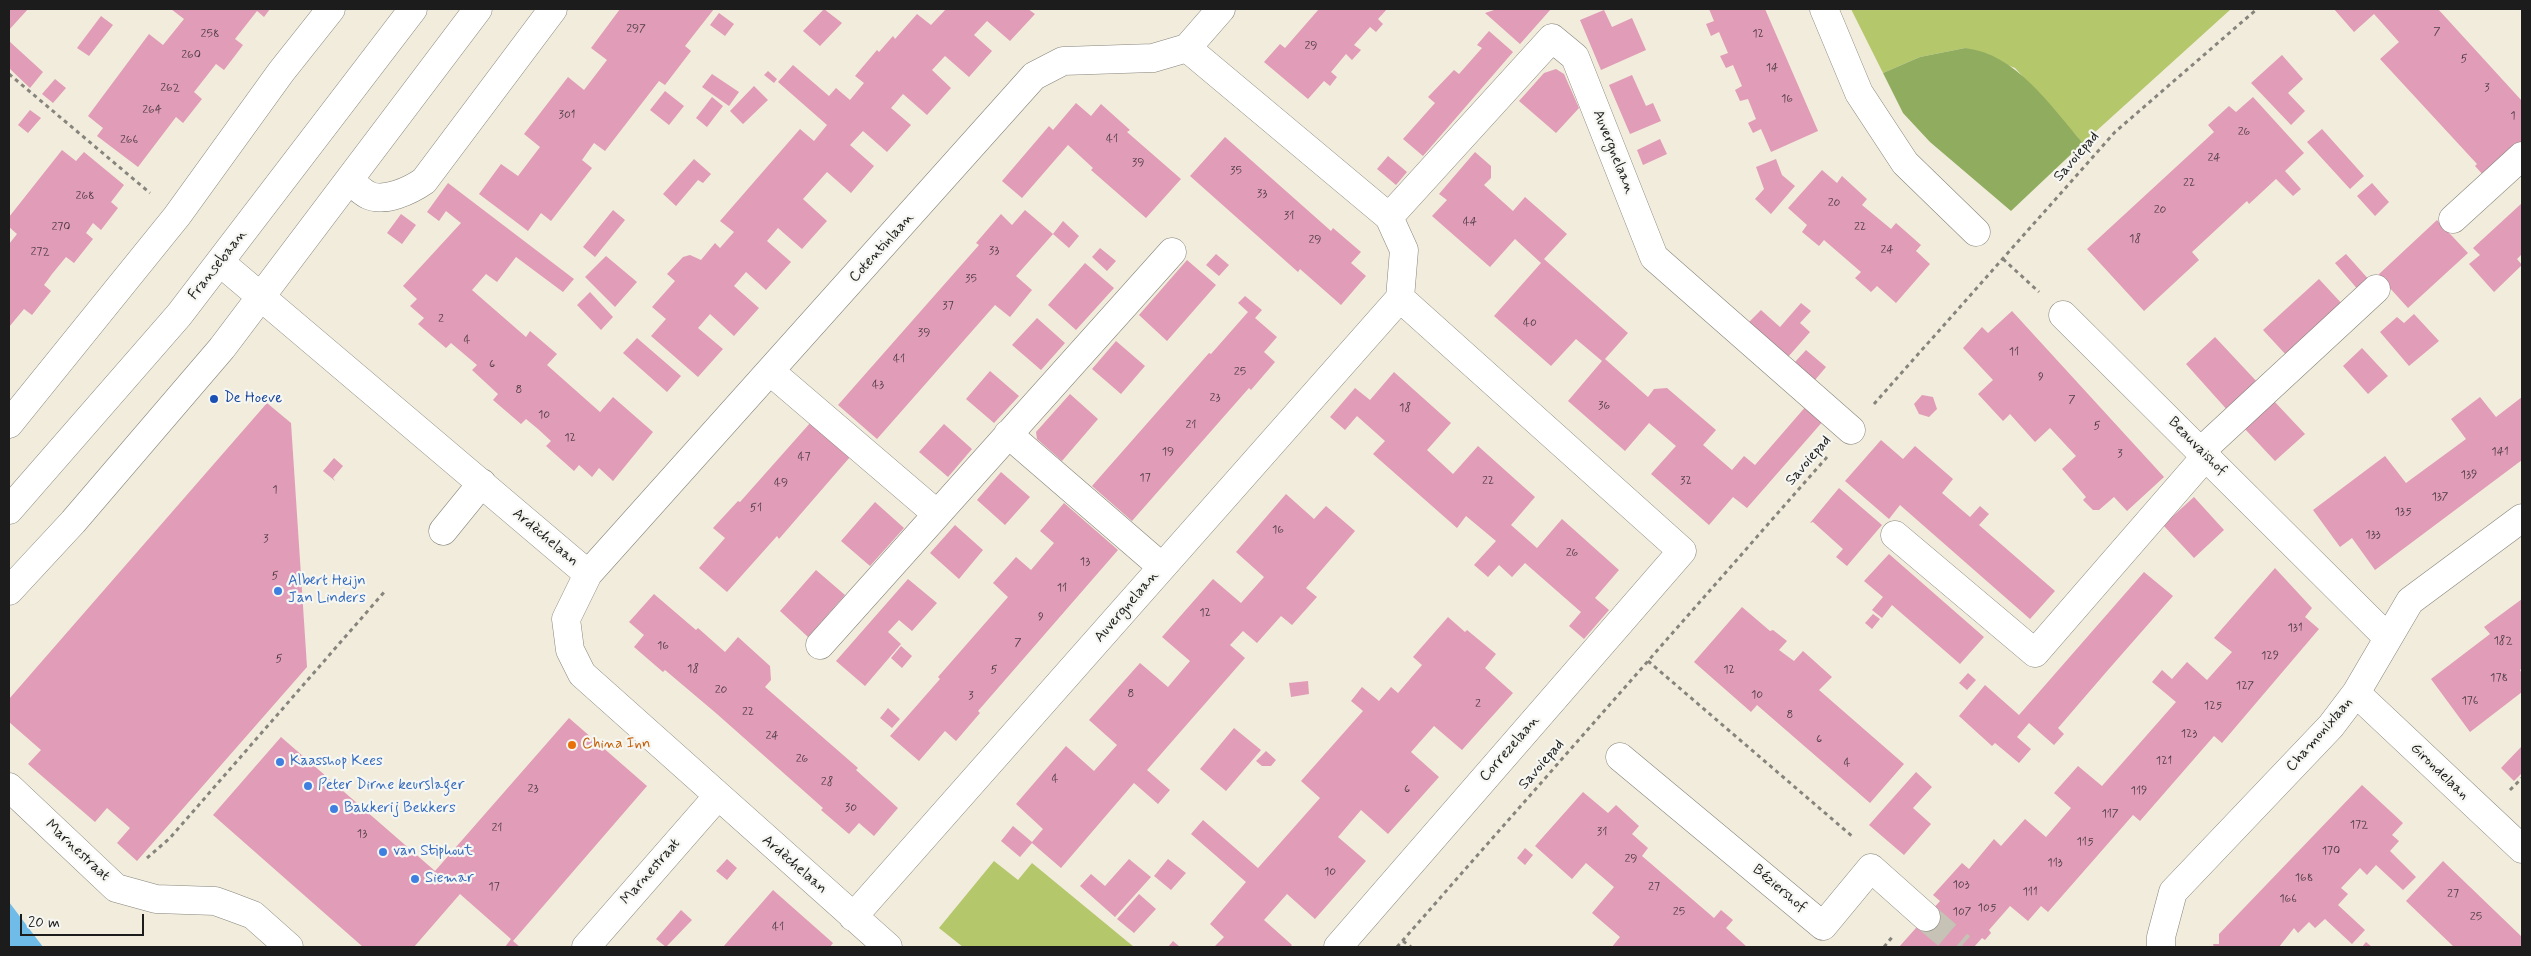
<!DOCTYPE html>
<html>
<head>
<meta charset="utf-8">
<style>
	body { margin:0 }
	#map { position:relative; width:2531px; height:956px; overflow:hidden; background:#f1ecdb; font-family:Mynerve,sans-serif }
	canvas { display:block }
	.frame { position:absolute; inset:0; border:10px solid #1c1c1c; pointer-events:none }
	.scale { position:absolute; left:20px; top:914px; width:124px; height:22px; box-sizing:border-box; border:2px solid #1c1c1c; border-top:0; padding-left:6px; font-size:15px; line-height:18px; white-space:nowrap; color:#1c1c1c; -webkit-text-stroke:4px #f6f6f2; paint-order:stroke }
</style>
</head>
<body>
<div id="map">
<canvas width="2531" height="956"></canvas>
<div class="frame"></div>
<div class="scale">20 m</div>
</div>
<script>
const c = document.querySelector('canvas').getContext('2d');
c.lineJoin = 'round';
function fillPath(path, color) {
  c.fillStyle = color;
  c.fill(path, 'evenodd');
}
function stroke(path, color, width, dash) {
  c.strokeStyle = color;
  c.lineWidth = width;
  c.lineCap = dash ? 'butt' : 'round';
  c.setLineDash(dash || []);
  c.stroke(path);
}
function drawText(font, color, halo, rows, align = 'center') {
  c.font = font + ' Mynerve,sans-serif';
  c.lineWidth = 4.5;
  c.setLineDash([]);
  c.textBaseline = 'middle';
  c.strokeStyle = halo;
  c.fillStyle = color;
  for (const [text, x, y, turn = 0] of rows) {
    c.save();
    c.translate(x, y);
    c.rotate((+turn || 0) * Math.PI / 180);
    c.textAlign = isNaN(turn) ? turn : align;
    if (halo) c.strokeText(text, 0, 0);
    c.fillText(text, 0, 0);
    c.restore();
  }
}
fillPath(new Path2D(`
	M1851 9H2231L2083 143 2015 68 1965 48 1920 57 1883 73Z
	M994 861 1018 880 1032 863 1134 947H963L939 928Z`), '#b4c76b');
fillPath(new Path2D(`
	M1965 48C2017 54 2050 106 2083 143L2011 211 1930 142 1903 113 1883 73 1920 57Z`), '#8fac5f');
fillPath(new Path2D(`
	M9 902 43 947H9Z`), '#70bce9');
fillPath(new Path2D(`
	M9 9H28L9 30Z
	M171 9H270L264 17 257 11 235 39 243 45 234 57 224 70 216 64 194 92 202 99 183 123 176 117 138 167 97 136 103 128 88 116 149 34 163 45 184 19Z
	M620 9H714L685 46 691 51 665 85 659 81 605 151 594 143 582 160 592 168 551 221 541 213 528 231 479 194 501 164 518 176 540 147 524 134 568 77 584 90 607 60 591 48Z
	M824 9 842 23 820 46 803 31Z
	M946 9H1028L1035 14 1010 41 987 21 974 35 992 51 969 77 945 56 932 70 951 88 927 115 903 94 891 108 911 125 887 152 863 131 850 145 874 166 851 193 827 172 803 199 827 221 802 249 778 228 767 241 791 262 766 290 746 272 734 286 759 308 734 336 710 314 698 328 723 349 698 377 651 336 666 319 652 307 675 281 667 274 683 257 690 255 701 260 715 243 720 248 734 232 720 221 800 129 814 141 827 125 778 82 793 65 829 96 836 88 850 100 864 83 855 76 877 50 879 52 893 36 895 39 917 14 931 25Z
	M1319 9H1387L1378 19 1383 24 1376 32 1370 27 1354 45 1361 50 1352 60 1346 54 1331 72 1337 77 1330 86 1324 81 1308 99 1264 62 1280 44 1285 48Z
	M1497 9H1551L1520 44 1485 13Z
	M1709 9H1765L1818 131 1771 152 1761 129 1753 133 1748 123 1756 119 1748 99 1740 101 1735 90 1742 86 1733 65 1726 68 1720 56 1728 53 1719 32 1711 36 1706 24 1714 21Z
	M2334 9H2438L2522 101V146L2485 177 2475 166 2477 164 2380 59 2399 42 2374 14 2354 32Z
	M1604 10 1612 27 1632 18 1646 50 1601 70 1580 20Z
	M719 13 734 24 725 36 710 25Z
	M101 16 113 25 89 56 77 48Z
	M1489 31 1513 52 1423 156 1403 139 1435 103 1428 97 1454 70 1459 74 1482 48 1477 45Z
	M9 41 43 72 30 88 9 68Z
	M2282 55 2303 79 2288 93 2305 111 2291 125 2251 83Z
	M1556 69 1564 74 1579 108 1556 133 1519 101 1544 73Z
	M768 71 777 79 774 83 764 75Z
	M712 74 739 92 729 106 702 87Z
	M1632 75 1646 106 1653 103 1661 121 1630 134 1609 85Z
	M55 79 66 88 53 103 42 94Z
	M754 86 768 100 743 124 730 111Z
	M665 91 684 106 669 125 650 110Z
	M712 97 723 106 707 127 696 118Z
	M2253 97 2304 153 2285 171 2301 189 2293 196 2276 179 2249 204 2247 201 2192 252 2199 260 2144 311 2087 249 2214 132 2208 125 2229 106 2236 112Z
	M1076 103 1091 116 1101 104 1130 130 1127 132 1181 179 1146 218 1091 170 1093 168 1068 145 1022 198 1002 181 1049 126 1053 130Z
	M30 110 41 118 28 133 18 125Z
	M2322 129 2364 176 2350 189 2307 142Z
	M1225 137 1331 231 1333 228 1361 252 1351 263 1366 276 1341 305 1300 269 1298 272 1190 176Z
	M1660 139 1667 154 1643 165 1637 150Z
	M62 150 76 161 84 152 124 185 111 202 118 208 101 230 93 223 86 233 93 239 74 263 66 257 52 274 44 285 51 291 32 315 24 309 9 327V244L17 234 9 227V217Z
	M1475 152 1491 166V178L1484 185 1513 211 1525 197 1567 234 1544 259 1628 333 1605 359 1648 397 1654 389 1667 388 1716 430 1703 445 1732 470 1744 456 1755 465 1807 405 1824 420 1747 508 1733 497 1709 525 1651 474 1676 446 1649 423 1625 451 1568 401 1602 361 1576 339 1551 366 1494 316 1541 263 1515 239 1490 267 1432 216 1447 200 1439 194Z
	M1388 156 1407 172 1396 185 1377 169Z
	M694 159 711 174 703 183 698 180 676 206 663 194Z
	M1776 159 1782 175 1795 186 1771 214 1755 199 1764 189 1756 167Z
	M1822 170 1837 183 1842 176 1867 199 1862 205 1891 229 1896 223 1921 245 1916 251 1930 264 1896 303 1877 286 1871 292 1855 278 1861 272 1824 240 1819 246 1802 232 1807 225 1788 208Z
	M448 183 574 279 563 292 516 257 497 282 486 274 472 290 526 337 530 331 557 354 547 365 600 412 613 397 653 432 613 481 599 468 592 477 579 465 574 471 546 446 551 441 538 429 526 419 521 424 493 400 498 394 472 370 477 365 451 343 446 348 418 324 424 318 410 306 417 299 403 286 461 223 446 211 439 221 427 212Z
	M2372 183 2389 202 2375 216 2357 196Z
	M2522 203V254L2517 259 2522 265 2494 292 2469 264 2480 255 2473 248Z
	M613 210 625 220 595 257 583 247Z
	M1025 210 1053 234 1016 276 1032 290 1010 317 995 305 877 439 838 405 979 245 976 243 1001 214 1012 225Z
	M401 214 416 225 402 244 387 233Z
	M2437 220 2468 253 2408 308 2378 275Z
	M1063 221 1079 236 1069 248 1053 234Z
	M1100 248 1116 261 1107 271 1092 257Z
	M1216 254 1229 265 1219 276 1206 265Z
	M2346 254 2371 282 2360 292 2335 263Z
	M606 256 637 282 615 307 585 277Z
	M1187 260 1216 285 1167 341 1139 315Z
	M1085 263 1114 288 1076 330 1048 305Z
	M2319 279 2344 306 2288 357 2263 330Z
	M590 292 613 317 601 330 577 305Z
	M1245 296 1262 310 1255 318 1277 337 1264 352 1275 362 1251 390 1249 388 1132 521 1092 486 1209 353 1211 354 1248 312 1238 303Z
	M1801 303 1811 311 1800 323 1810 332 1788 357 1749 322 1761 310 1780 327Z
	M2012 311 2164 477 2127 511 2114 497 2099 510H2093L2083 500 2086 497 2062 469 2076 456 2050 428 2035 442 2010 414 2003 421 1978 394 1993 380 1963 348 1982 327 1988 333Z
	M2414 314 2439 341 2409 366 2380 332 2397 317 2404 323Z
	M1037 318 1065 343 1041 370 1012 345Z
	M2215 337 2259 384 2229 412 2186 364Z
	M637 338 681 376 667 392 623 353Z
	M1116 341 1145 366 1121 394 1092 369Z
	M2362 348 2388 376 2368 394 2343 366Z
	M1806 350 1826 367 1815 380 1795 362Z
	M990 371 1019 396 994 423 966 399Z
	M1394 372 1451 423 1427 450 1453 474 1478 446 1535 497 1511 525 1537 548 1562 519 1619 570 1595 598 1609 610 1584 639 1569 626 1581 612 1525 563 1512 577 1499 565 1488 577 1474 565 1496 541 1466 516 1457 528 1373 454 1385 441 1357 416 1345 430 1330 417 1355 388 1370 400Z
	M1070 394 1098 419 1062 461 1037 439 1036 432Z
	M1922 395 1933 397 1937 409 1929 417 1919 414 1914 404Z
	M2480 397 2496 417 2522 397V460L2375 570 2352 538 2340 547 2313 510 2385 456 2406 483 2466 439 2451 419Z
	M2273 400 2305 434 2275 461 2244 428Z
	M267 403 291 423 307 667 137 861 117 843 130 828 107 808 95 822 28 764 41 750 9 722V699Z
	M811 422 850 457 779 539 777 536 727 592 699 568 725 538 713 528 738 501 740 502Z
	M944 424 972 449 948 477 919 452Z
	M1881 440 1903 459 1915 446 1953 479 1942 493 1970 517 1980 506 1989 514 1979 525 2055 591 2030 619 1900 505 1889 519 1845 481Z
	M334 458 343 466 333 478 335 481 323 471Z
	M1001 472 1030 497 1005 525 977 500Z
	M1839 488 1882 525 1847 566 1836 557 1843 549 1813 522 1810 523Z
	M1286 494 1314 519 1326 506 1355 531 1306 588 1317 597 1292 625 1281 616 1257 643 1243 631 1230 645 1245 658 1147 770 1170 790 1158 804 1134 783 1061 868 1032 843 1020 857 1001 841 1013 826 1032 842 1043 829 1016 804 1066 746 1094 771 1117 745 1089 720 1140 663 1168 687 1190 661 1162 637 1213 579 1241 603 1264 577 1236 552Z
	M2194 497 2224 530 2194 558 2163 525Z
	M875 502 904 528 870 566 841 541Z
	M1064 503 1118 550 978 711 980 713 956 741 945 731 919 761 890 736 940 679 938 677 1008 597 993 583 1016 557 1031 570 1054 543 1040 531Z
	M955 525 983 550 959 579 930 553Z
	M1889 554 1984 637 1960 664 1892 605 1882 618 1872 610 1883 597 1864 581Z
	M2275 568 2312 608 2305 617 2319 629 2222 743 2214 736 2140 821 2133 815 2048 912 2041 906 2028 921 2010 906 1989 930 1991 933 1985 940 1982 938 1974 947H1899L1940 901 1933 895 1962 863 1969 869 1994 839 2001 846 2025 819 2046 837 2071 808 2054 793 2078 766 2102 786 2176 702 2152 682 2162 670 2172 679 2187 662 2207 680 2232 652 2214 638Z
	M816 570 845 595 808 637 780 611Z
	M2144 572 2173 596 2108 670 2102 665 2108 670 2058 728 2064 734 2054 745 2029 723 2017 737 2031 749 2019 763 1995 743 1992 746 1959 716 1985 685 2019 715Z
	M908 579 937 603 912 631 899 620 888 632 901 644 865 686 836 661Z
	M654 594 696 630 698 628 725 652 738 637 770 666 771 680 765 687 858 768 856 770 898 808 874 836 859 823 849 834 821 810 823 808 717 714 665 670 663 672 634 647 644 635 629 622Z
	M2522 599V668L2520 670 2522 674V692L2470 732 2431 679 2490 634 2484 627Z
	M1742 607 1770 631 1773 630 1787 641 1779 650 1794 661 1803 651 1832 677 1819 690 1904 764 1870 803 1757 705 1751 712 1694 662Z
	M1873 614 1880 619 1872 629 1865 623Z
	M1448 617 1465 632 1467 630 1496 654 1485 668 1513 693 1462 750 1434 726 1411 752 1439 777 1388 834 1361 810 1338 837 1366 861 1315 919 1287 894 1264 920 1292 945 1290 947H1214L1224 937 1210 924 1246 882 1191 834 1203 820 1258 868 1320 798 1301 781 1363 711 1351 701 1362 687 1379 701 1391 687 1398 693 1422 665 1413 657Z
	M901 646 912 656 902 668 891 658Z
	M1968 673 1976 680 1967 690 1959 683Z
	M1308 681 1309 694 1291 697 1289 683Z
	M888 708 900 719 892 728 880 718Z
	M569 718 647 786 513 941 520 947H505L511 939 460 894 414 947H363L213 815 281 737 435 871Z
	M1234 728 1261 750 1226 791 1200 769Z
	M2522 746V773L2514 781 2501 768Z
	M1266 751 1276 760 1271 766H1262L1256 761Z
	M1916 772 1932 787 1913 808 1931 824 1904 855 1869 825Z
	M2362 785 2403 823 2392 835 2399 841 2390 851 2416 877 2403 890 2376 865 2367 875 2360 868 2341 888 2348 894 2338 905 2365 930 2352 944 2325 919 2315 928 2309 922 2298 933 2294 928 2279 947H2214L2213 944H2219V934Z
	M1583 792 1608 813 1616 805 1639 826 1632 834 1648 848 1642 856 1714 918 1721 910 1733 920 1726 928 1747 947H1612L1620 937 1592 913 1614 887 1586 863 1572 879 1535 846Z
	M1525 848 1533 855 1525 865 1517 858Z
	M727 859 737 868 727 880 716 871Z
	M1129 859 1151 877 1115 917 1080 886 1091 874 1105 886Z
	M1168 859 1186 873 1171 890 1154 876Z
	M2443 861 2522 937V947H2454L2406 901Z
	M773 890 833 943 830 947H723Z
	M1139 894 1156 909 1134 933 1117 919Z
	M681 910 692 920 666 947 656 939Z
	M1173 941 1180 947H1168Z
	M2366 942 2372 947H2362Z`), '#e19cb7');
stroke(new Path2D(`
	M1926 917 1961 947`), '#c6c2b5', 28, [28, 14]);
const minor = new Path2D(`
	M1824 9 1859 93 1905 163 1976 232
	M349 180C355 185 362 192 368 195 385 203 411 190 424 181L553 9
	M1389 217 1552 38 1575 57 1654 257 1851 430
	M2453 219 2522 156
	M221 263 588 574
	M2063 315 2387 637
	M771 372 937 514
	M9 424 177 216 281 72 331 9
	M1008 434 1162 567
	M2201 451 2376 289
	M9 510 179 315 413 9
	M443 531 482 483
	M1895 535 2035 653 2206 456
	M9 591 73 522 222 348 478 9
	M820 645 1172 252
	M2356 693 2522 849
	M1620 757 1823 926 1871 868 1926 917
	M9 787 116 888 156 899 215 901 229 906 253 915 289 947
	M853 917 1400 298 1404 250 1389 217 1187 48
	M586 947 717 797
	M888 947 582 674 570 650 566 619 588 574 1034 76 1063 61 1153 58 1187 48 1221 9
	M1338 947 1682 551 1400 298
	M2161 947V937L2173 892 2331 726 2356 693 2410 601 2522 518`);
stroke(minor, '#86847c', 29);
stroke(new Path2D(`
	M9 74 150 193
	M2003 259 2039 292
	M1874 404 2115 132 2257 9
	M1648 661 1853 837
	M2510 790 2522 778
	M147 858 170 838 386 590
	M1403 941 1411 947
	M1397 947 1827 457
	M1884 947 1893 936`), '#86847c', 3, [4, 4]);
stroke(minor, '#fff', 28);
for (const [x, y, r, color] of [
	[214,399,5,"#1a4fb4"],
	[278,591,5,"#3f7fe0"],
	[572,745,5,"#e8710a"],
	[280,762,5,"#3f7fe0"],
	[308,786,5,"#3f7fe0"],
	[334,809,5,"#3f7fe0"],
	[383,852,5,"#3f7fe0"],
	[415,879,5,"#3f7fe0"]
]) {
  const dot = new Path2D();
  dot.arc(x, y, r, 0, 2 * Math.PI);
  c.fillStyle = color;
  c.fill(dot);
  stroke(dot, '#f6f6f2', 2);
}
drawText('12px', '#4d3c43', null, [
	["297",636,29],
	["7",2437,32],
	["258",210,34],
	["12",1758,34],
	["29",1311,46],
	["260",191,55],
	["5",2464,59],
	["14",1772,68],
	["262",170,88],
	["3",2487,88],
	["16",1787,99],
	["264",152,110],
	["301",567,115],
	["1",2513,116],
	["26",2244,132],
	["41",1112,139],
	["266",129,140],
	["24",2214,158],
	["39",1138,163],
	["35",1236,171],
	["22",2189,183],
	["33",1262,194],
	["268",85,196],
	["20",1834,203],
	["20",2160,210],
	["31",1289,216],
	["44",1470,222],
	["270",61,227],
	["22",1860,227],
	["18",2135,239],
	["29",1315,240],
	["24",1887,250],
	["33",994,251],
	["272",40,252],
	["35",971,279],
	["37",948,306],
	["2",441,319],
	["40",1530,323],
	["39",924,333],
	["4",467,340],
	["11",2014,352],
	["41",899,359],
	["6",492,364],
	["25",1240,372],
	["9",2041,377],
	["43",878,385],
	["8",519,390],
	["23",1215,398],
	["7",2072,400],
	["36",1604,406],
	["18",1405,408],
	["10",544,415],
	["21",1191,425],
	["5",2097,426],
	["12",570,438],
	["19",1168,452],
	["141",2500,452],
	["3",2120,454],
	["47",804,457],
	["139",2469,475],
	["17",1145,478],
	["22",1488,481],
	["32",1686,481],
	["49",781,483],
	["1",275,490],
	["137",2440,497],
	["51",756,508],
	["135",2403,512],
	["16",1278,530],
	["133",2373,535],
	["3",266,539],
	["26",1572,553],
	["13",1085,562],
	["5",275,576],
	["11",1062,588],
	["12",1205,613],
	["9",1041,617],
	["131",2295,628],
	["182",2503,641],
	["7",1018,643],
	["16",663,646],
	["129",2270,656],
	["5",279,659],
	["18",693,669],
	["5",994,670],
	["12",1729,670],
	["178",2499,678],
	["127",2245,686],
	["20",721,690],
	["8",1131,694],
	["10",1757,695],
	["3",971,696],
	["176",2470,701],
	["2",1478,704],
	["125",2213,706],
	["22",748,712],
	["8",1790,715],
	["123",2189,734],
	["24",772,736],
	["6",1819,739],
	["26",802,759],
	["121",2164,761],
	["4",1847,763],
	["4",1055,779],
	["28",827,782],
	["23",533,789],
	["6",1407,789],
	["119",2139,791],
	["30",851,808],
	["117",2110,814],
	["172",2359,825],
	["21",497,828],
	["31",1602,832],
	["13",362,834],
	["115",2085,842],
	["170",2331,851],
	["29",1631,859],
	["113",2055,863],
	["10",1330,872],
	["168",2304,878],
	["103",1961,885],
	["17",494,887],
	["27",1654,887],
	["111",2030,892],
	["27",2453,894],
	["166",2288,899],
	["105",1987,908],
	["25",1679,912],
	["107",1962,912],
	["25",2476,917],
	["41",778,927]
]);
drawText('15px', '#1c1c1c', '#f6f6f2', [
	["Auvergnelaan",1613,152,68],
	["Savoiepad",2077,157,-49],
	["Cotentinlaan",882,248,-48],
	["Fransebaan",218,265,-52],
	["Beauvaishof",2197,447,45],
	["Savoiepad",1809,461,-49],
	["Ardèchelaan",545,538,40],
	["Auvergnelaan",1127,607,-49],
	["Chamonixlaan",2320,735,-49],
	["Correzelaan",1510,749,-49],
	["Savoiepad",1542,765,-49],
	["Girondelaan",2439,772,44],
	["Marnestraat",77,851,43],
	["Ardèchelaan",794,865,41],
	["Marnestraat",651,872,-49],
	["Béziershof",1779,889,40]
]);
drawText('15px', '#164399', '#f6f6f2', [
	["De Hoeve",224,399]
], 'left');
drawText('15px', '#366cbe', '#f6f6f2', [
	["Albert Heijn",288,582],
	["Jan Linders",288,599],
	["Kaasshop Kees",290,762],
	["Peter Dirne keurslager",318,786],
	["Bakkerij Bekkers",344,809],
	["van Stiphout",393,852],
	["Siemar",425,879]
], 'left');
drawText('15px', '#c56008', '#f6f6f2', [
	["China Inn",582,745]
], 'left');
</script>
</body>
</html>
